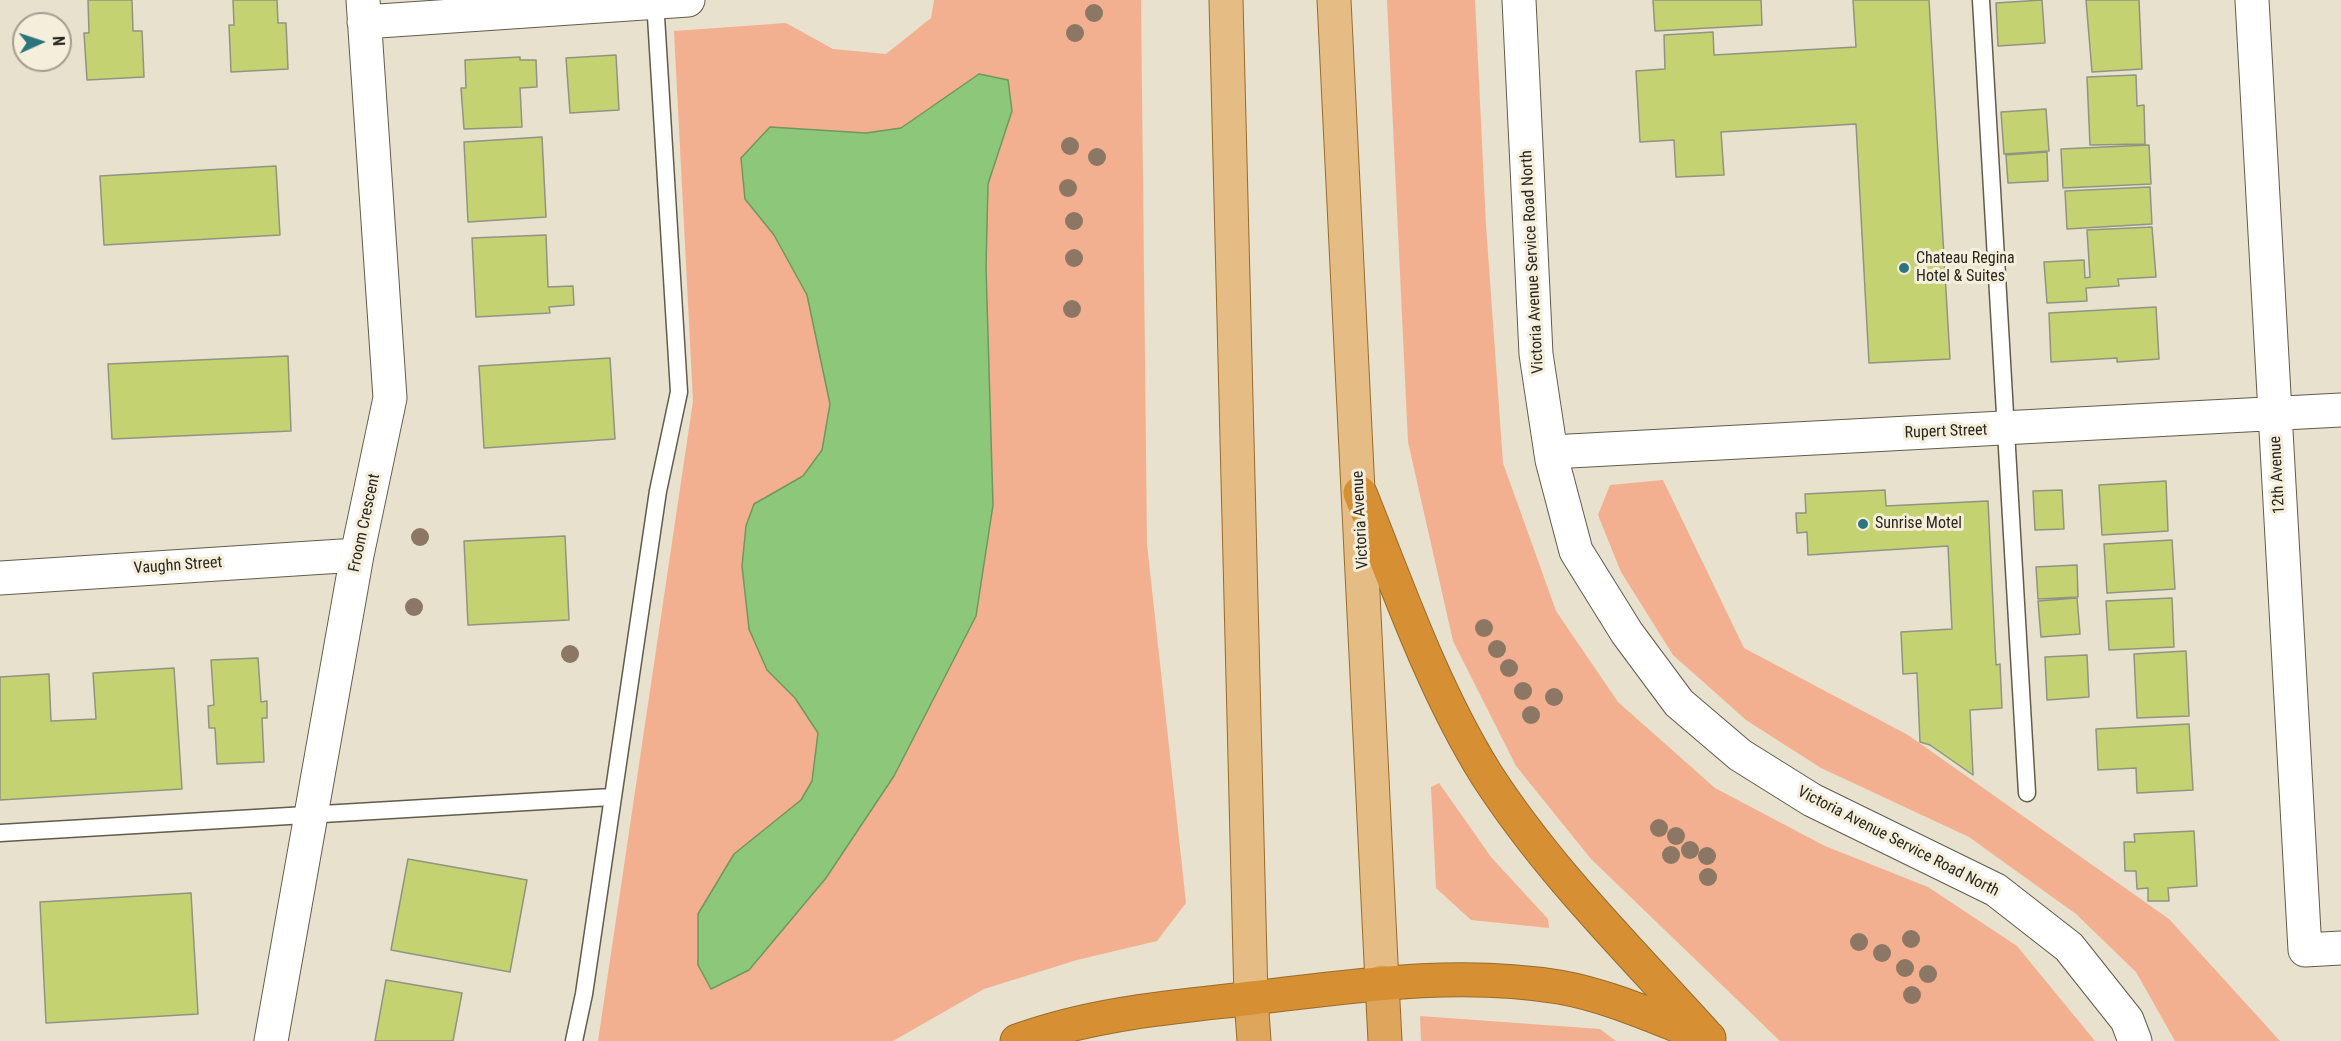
<!DOCTYPE html>
<html>
<head>
<meta charset="utf-8">
<style>
	body { margin:0 }
	#map { position:relative; width:2341px; height:1041px; overflow:hidden; background:#e7e1ce; font-family:"Roboto Condensed",sans-serif }
	canvas { display:block }
	.north { position:absolute; left:12px; top:12px; width:60px; height:60px; box-sizing:border-box; background:#f4eedb; border:2px solid #a39e90; border-radius:50%; rotate:87deg; font-size:16px; font-weight:700; line-height:24px; text-align:center; color:#292720 }
	.north::after { content:''; display:block; margin:auto; width:21px; height:27px; background:#2c757e; clip-path:polygon(50% 0,100% 100%,50% 72%,0 100%) }
</style>
</head>
<body>
<div id="map">
<canvas width="2341" height="1041"></canvas>
<div class="north">N</div>
</div>
<script>
const c = document.querySelector('canvas').getContext('2d');
c.lineJoin = 'round';
function fillPath(path, color) {
  c.fillStyle = color;
  c.fill(path, 'evenodd');
}
function stroke(path, color, width, dash) {
  c.strokeStyle = color;
  c.lineWidth = width;
  c.lineCap = dash ? 'butt' : 'round';
  c.setLineDash(dash || []);
  c.stroke(path);
}
function drawText(font, color, halo, rows, align = 'center') {
  c.font = font + ' "Roboto Condensed",sans-serif';
  c.lineWidth = 6;
  c.setLineDash([]);
  c.textBaseline = 'middle';
  c.strokeStyle = halo;
  c.fillStyle = color;
  for (const [text, x, y, turn = 0] of rows) {
    c.save();
    c.translate(x, y);
    c.rotate((+turn || 0) * Math.PI / 180);
    c.textAlign = isNaN(turn) ? turn : align;
    if (halo) c.strokeText(text, 0, 0);
    c.fillText(text, 0, 0);
    c.restore();
  }
}
fillPath(new Path2D(`
	M934 0H1141L1147 544 1186 903 1157 941 1077 960 984 989 893 1041H598L693 401 674 31 786 23 833 49 886 54 931 18Z
	M1387 0H1475L1486 225 1503 463 1556 611 1618 702 1715 788 1825 846 1928 887 2017 946 2095 1041H1780L1591 859 1516 766 1453 641 1408 442Z
	M1663 480 1744 648 1908 735 2169 919 2280 1041H2175L2136 972 2076 914 1969 837 1821 768 1746 720 1673 655 1621 572 1598 515 1610 485Z
	M1439 783 1491 857 1548 919 1549 928 1471 920 1436 888 1431 787Z
	M1420 1016 1600 1029 1616 1041H1421Z`), '#f2b090');
const water = new Path2D(`
	M979 74 1008 80 1012 111 988 184 986 267 993 505 976 616 894 776 826 878 749 970 711 989 698 965V914L734 854 801 800 812 781 818 733 795 698 767 670 749 629 742 566 746 526 754 504 803 476 822 450 830 404 807 295 774 235 745 199 741 158 770 127 866 133 901 128Z`);
fillPath(water, '#8dc77a');
stroke(water, '#6f975f', 1.5);
const building = new Path2D(`
	M88 0H132L133 31H142L144 77 87 80 84 33H89Z
	M233 0H277L278 23H286L288 69 231 72 229 25H234Z
	M1653 0H1761L1762 25 1655 31Z
	M1853 0H1929L1950 359 1869 363 1856 124 1721 132 1724 175 1676 177 1674 140 1640 142 1636 71 1665 69 1664 35 1713 32 1714 55 1856 47Z
	M2042 0 2045 43 1998 46 1996 3Z
	M2086 0H2139L2142 69 2092 72Z
	M616 55 619 110 570 113 566 58Z
	M520 57V60H536L537 87 520 88 522 127 464 129 461 88H466L465 60Z
	M2136 75 2137 106 2144 105 2145 144 2090 145 2087 77Z
	M2046 109 2049 151 2004 154 2001 112Z
	M542 137 546 217 468 222 464 142Z
	M2149 145 2151 184 2063 188 2061 149Z
	M2047 152 2048 181 2008 183 2006 155Z
	M276 166 280 235 104 245 100 176Z
	M2150 187 2152 224 2067 229 2065 191Z
	M2152 227 2156 277 2118 279 2119 286 2086 288 2087 301 2047 303 2044 262 2084 260 2085 278 2090 277 2087 230Z
	M546 235 548 287 573 286 574 305 549 307 550 313 476 317 472 238Z
	M2156 307 2159 359 2117 362V358L2051 362 2049 313Z
	M288 356 291 431 112 439 108 364Z
	M610 358 615 439 484 448 479 366Z
	M2166 481 2168 531 2102 535 2099 485Z
	M1885 490 1886 506 1988 501 1996 665 2000 664 2002 708 1970 710 1973 775 1930 745 1920 742 1917 673 1903 674 1901 632 1952 629 1948 546 1808 555 1807 532 1797 533 1796 513H1806L1805 494Z
	M2062 490 2064 529 2035 530 2033 491Z
	M565 536 569 620 468 625 464 541Z
	M2172 540 2175 589 2107 593 2104 544Z
	M2077 565 2078 597 2038 599 2036 567Z
	M2077 598 2080 634 2041 637 2038 601Z
	M2172 598 2174 647 2109 650 2106 601Z
	M2186 651 2189 716 2137 718 2134 654Z
	M2087 655 2089 697 2047 700 2045 657Z
	M258 658 261 702 267 701V718H262L264 762 217 764 215 728H209L208 706 214 705 211 660Z
	M174 668 182 789 0 800V677L49 674 51 721 96 719 93 673Z
	M2189 724 2193 790 2137 793 2136 768 2098 770 2096 729Z
	M2194 831 2197 886 2168 888 2169 901H2148V888L2137 889 2136 871H2125L2124 842H2135L2134 834Z
	M408 859 527 880 510 972 391 950Z
	M191 893 198 1014 46 1023 40 902Z
	M386 980 462 993 453 1041H375Z`);
fillPath(building, '#c5d272');
stroke(building, '#919482', 1.5);
const service = new Path2D(`
	M1981 0 2027 793
	M0 833 611 797
	M574 1041 584 994 658 491 679 392 655 0`);
const minor = new Path2D(`
	M2252 0 2305 950 2341 948
	M364 22 688 0
	M1551 452 2341 410
	M0 578 357 555
	M271 1041 357 555 390 398 363 0`);
const tertiary = new Path2D(`
	M1519 0 1536 354 1552 460 1576 551 1627 633 1679 703 1740 755 1812 800 1996 890 2069 947 2127 1020 2135 1041`);
const primary = new Path2D(`
	M1226 0 1251 998
	M1334 0 1382 982`);
const trunk = new Path2D(`
	M1382 982 1385 1041
	M1251 998 1254 1041`);
const motorway = new Path2D(`
	M1360 493C1398 587 1432 687 1486 774 1547 869 1629 950 1705 1034
	M1017 1041C1093 1013 1173 1007 1253 998 1354 986 1457 970 1559 987 1611 996 1661 1020 1709 1038`);
stroke(service, '#615c4c', 19);
stroke(minor, '#615c4c', 35);
stroke(tertiary, '#615c4c', 35);
stroke(primary, '#996b2c', 35);
stroke(trunk, '#996b2c', 35);
stroke(motorway, '#996b2c', 35);
stroke(service, '#fff', 16);
stroke(minor, '#fff', 33);
stroke(tertiary, '#fff', 33);
stroke(primary, '#e6bc85', 33);
stroke(trunk, '#dea65c', 33);
stroke(motorway, '#d69033', 33);
c.fillStyle = '#8c7764';
for (const [x, y] of [
	[1094,13],
	[1075,33],
	[1070,146],
	[1097,157],
	[1068,188],
	[1074,221],
	[1074,258],
	[1072,309],
	[420,537],
	[414,607],
	[1484,628],
	[1497,649],
	[570,654],
	[1509,668],
	[1523,691],
	[1554,697],
	[1531,715],
	[1659,828],
	[1676,836],
	[1690,850],
	[1671,855],
	[1707,856],
	[1708,877],
	[1911,939],
	[1859,942],
	[1882,953],
	[1905,968],
	[1928,974],
	[1912,995]
]) {
  c.beginPath();
  c.arc(x, y, 9, 0, 2 * Math.PI);
  c.fill();
}
for (const [x, y, r, color] of [
	[1904,268,6,"#2c757e"],
	[1863,524,6,"#2c757e"]
]) {
  const dot = new Path2D();
  dot.arc(x, y, r, 0, 2 * Math.PI);
  c.fillStyle = color;
  c.fill(dot);
  stroke(dot, '#f4eedb', 2);
}
drawText('16px', '#292720', '#f4eedb', [
	["Chateau Regina",1916,259],
	["Hotel & Suites",1916,277],
	["Sunrise Motel",1875,524]
], 'left');
drawText('16px', '#292720', '#f4eedb', [
	["Victoria Avenue Service Road North",1533,262,-93],
	["Rupert Street",1946,432,-2],
	["12th Avenue",2278,475,-93],
	["Victoria Avenue",1361,520,-93],
	["Froom Crescent",365,523,-78],
	["Vaughn Street",178,566,-4],
	["Victoria Avenue Service Road North",1898,842,27]
]);
</script>
</body>
</html>
